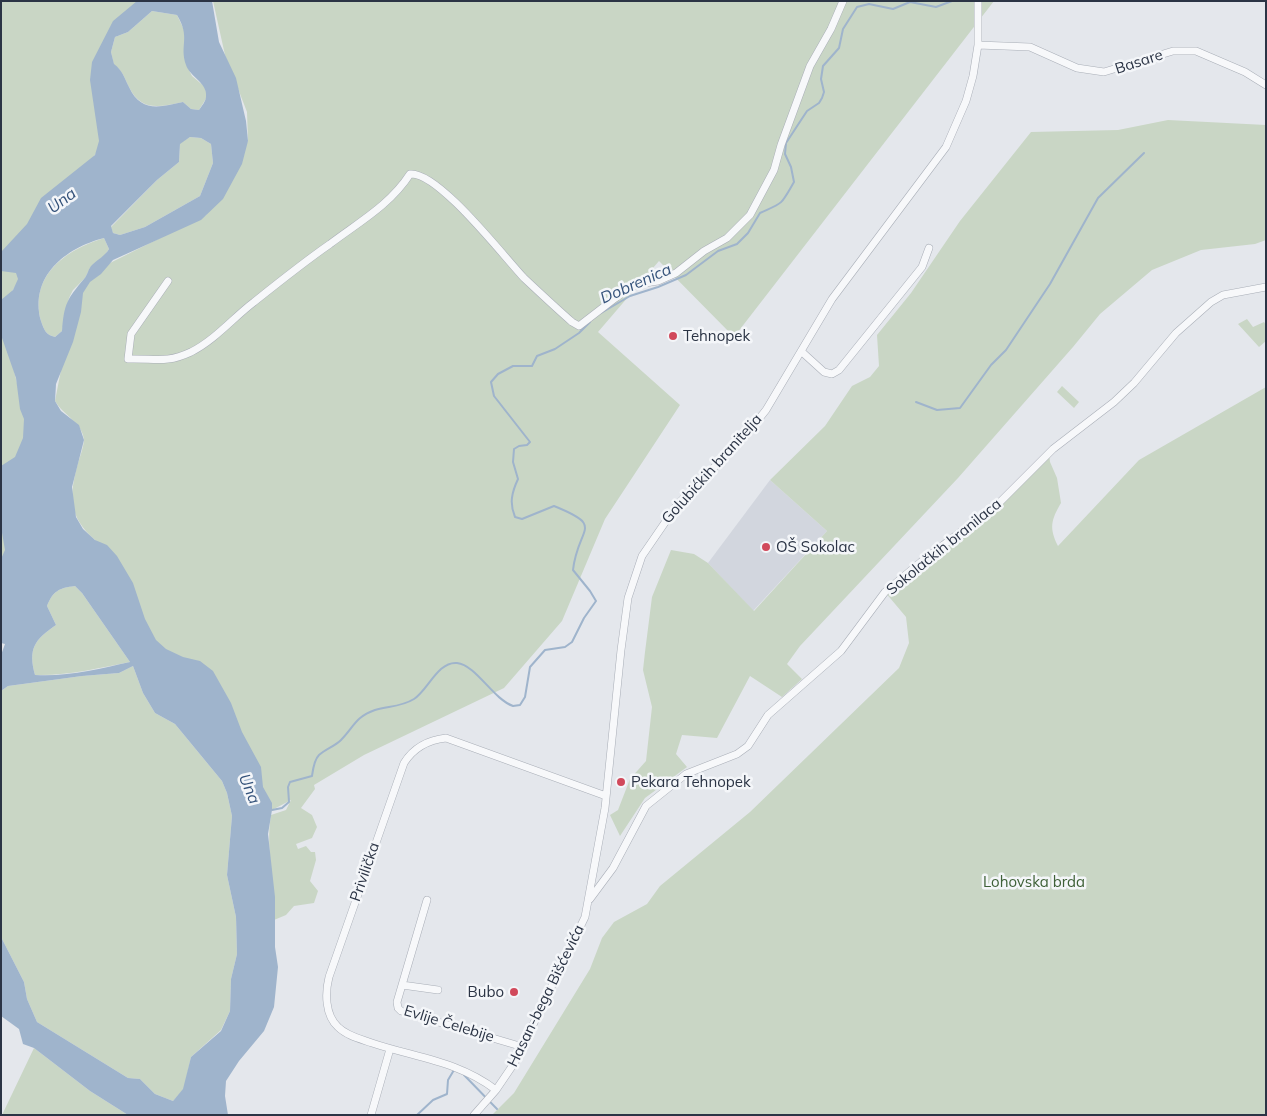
<!DOCTYPE html>
<html>
<head>
<meta charset="utf-8">
<style>
	body { margin:0 }
	#map { position:relative; width:1267px; height:1116px; overflow:hidden; background:#e4e7ec; font-family:Mulish,sans-serif }
	canvas { display:block }
	.frame { position:absolute; inset:0; border:2px solid #2b3445; pointer-events:none }
</style>
</head>
<body>
<div id="map">
<canvas width="1267" height="1116"></canvas>
<div class="frame"></div>
</div>
<script>
const c = document.querySelector('canvas').getContext('2d');
c.lineJoin = 'round';
function fillPath(path, color) {
  c.fillStyle = color;
  c.fill(path, 'evenodd');
}
function stroke(path, color, width, dash) {
  c.strokeStyle = color;
  c.lineWidth = width;
  c.lineCap = dash ? 'butt' : 'round';
  c.setLineDash(dash || []);
  c.stroke(path);
}
function drawText(font, color, halo, rows, align = 'center') {
  c.font = font + ' Mulish,sans-serif';
  c.lineWidth = 5;
  c.setLineDash([]);
  c.textBaseline = 'middle';
  c.strokeStyle = halo;
  c.fillStyle = color;
  for (const [text, x, y, turn = 0] of rows) {
    c.save();
    c.translate(x, y);
    c.rotate((+turn || 0) * Math.PI / 180);
    c.textAlign = isNaN(turn) ? turn : align;
    if (halo) c.strokeText(text, 0, 0);
    c.fillText(text, 0, 0);
    c.restore();
  }
}
fillPath(new Path2D(`
	M770 480 827 531 753 611 708 563Z`), '#d2d6de');
fillPath(new Path2D(`
	M1 1H142L106 40 103 144 80 175 1 257Z
	M213 1H994L734 337 659 261 598 332 680 405 605 519 562 621 504 688 364 755 314 785 315 789 301 808 312 815 317 827 312 838 296 844 298 849 306 846 311 852H315L316 860 310 881 318 891 314 903 294 906 286 915 274 920C276 885 265 851 271 815L286 810 291 800 272 810 221 711 167 660 95 540C68 516 69 496 78 463 80 457 83 448 84 441 84 424 63 415 55 401L71 318 83 288 100 268 206 215 248 141 247 112 225 55Z
	M152 11 177 15 186 34V64L192 76 205 87 207 97 199 110 191 109 183 102C160 107 141 112 129 87 124 77 123 71 114 65L111 52 115 37 128 32Z
	M1168 120 1266 125V240L1255 244 1201 250 1152 270 1100 314 1073 347 958 478 800 646 787 664 802 679 782 697 750 676 717 738 682 735 676 754 687 767 645 798 620 836 610 815 618 810 630 779 646 761 652 707 643 670 645 652 652 597 671 550 694 554 708 563 754 611 827 531 770 480 825 426 852 386 870 377 879 366 877 335 911 293 960 221 1031 132 1118 130Z
	M190 137 201 138 211 144 213 163 200 196 145 227 120 235 113 233 111 227 157 180 179 162 180 143Z
	M104 238 109 249 105 255 90 268 85 278 73 290 69 298 62 331 55 337C46 335 44 330 41 321 29 276 65 250 104 238Z
	M1 267 23 273 1 310Z
	M1 317 26 420 7 566 1 573Z
	M1247 319 1253 327 1264 322 1266 325V341L1259 347 1238 324Z
	M1062 386 1079 402 1074 408 1057 392Z
	M1266 387V1115H492L514 1093 590 969 602 938 614 922 647 904 660 886 750 812 899 668 909 643 906 617 885 592 978 517 1049 453 1050 462 1057 478 1061 503C1051 520 1049 528 1058 546L1139 460Z
	M75 586 82 593 130 662C99 668 67 676 35 675 28 649 34 640 56 625L47 606C53 591 59 588 75 586Z
	M133 666 143 693 155 713 175 724 222 781 227 793 232 816 227 875 236 917 237 954 231 979 230 1011 221 1030 191 1057 184 1089 173 1101 155 1094 140 1079 128 1078 37 1022 27 999 24 982 1 937V691L8 686 82 676 119 673Z
	M34 1048 90 1091 128 1115H2Z`), '#c9d6c5');
fillPath(new Path2D(`
	M137 1H212L219 42 236 78 246 121 248 141 242 164 223 199 201 220 113 260 101 274 90 282 83 293 81 312 73 342 56 384 55 401 61 411 79 425 84 440 72 487 76 517 83 529 95 540 107 545 117 556 133 583 145 619 156 640 166 649 183 657 200 661 213 671 231 703 242 732 261 767 263 787 272 803V810L268 834 275 897V947L278 967 274 1007 264 1031 239 1061 226 1081 225 1096 228 1115H128L90 1091 34 1048 23 1044 19 1029 1 1016V937L24 982 27 999 37 1022 128 1078 140 1079 155 1094 173 1101 183 1089 191 1057 221 1031 230 1011 231 979 237 954 236 917 227 875 232 816 227 793 222 781 175 724 155 713 143 693 133 666 119 673 82 676 8 686 1 691V655L5 644 1 643V559L5 550 1 527V466L15 457 23 438 24 419 20 409 16 378 1 335V300L13 290 18 279 16 273 1 271V252L27 224 41 198 95 155 99 141 90 80 92 62 113 21ZM152 11 177 15C191 38 179 45 186 65 190 77 208 83 206 97 206 101 201 107 199 110L191 109 183 102C160 107 141 113 129 87 124 77 123 71 114 64L111 52 115 37 128 32ZM190 137 201 138 211 144 213 163 200 196 145 227 120 235 113 233 111 226 157 180 179 162 180 144ZM104 238 109 249C105 256 98 259 92 265 88 269 88 274 84 279 67 299 64 304 62 331L55 337C46 335 44 330 41 321 29 277 65 248 104 238ZM75 586 82 593 130 662C99 669 67 677 35 675 28 649 34 640 56 625L47 606C53 591 59 588 75 586Z`), '#9fb4cc');
stroke(new Path2D(`
	M601 313 630 296 658 287 686 275 718 251 737 244 748 233 760 213C784 202 780 206 794 182L791 167 785 154 786 143 807 111 819 103 822 98 824 92 821 79 823 66 839 48 843 29 857 7 869 4 893 9 910 2 936 7 952 1
	M916 402 937 410 960 408 991 365 1006 350 1050 284 1098 198 1144 153
	M272 810 282 808 289 802 288 787 290 782 312 776C313 769 314 760 319 755 326 749 335 746 341 740 354 727 355 717 375 710 389 706 401 707 414 699 428 690 438 661 457 663 476 665 493 699 513 706L520 705 525 697 530 667 545 650 565 647 572 642 584 618 596 601 590 591 573 570C578 526 606 527 554 506L522 519 515 517C509 503 512 492 518 479L513 462 514 449 519 446 527 445 530 442 494 396 491 382 498 374 513 366H532L537 356 555 349 579 333 590 322
	M464 1075 497 1109
	M417 1115 433 1100 447 1094 448 1080 454 1070`), '#9fb4cc', 2);
const minor = new Path2D(`
	M978 45 1030 47 1077 68 1104 72 1173 51H1196L1245 72 1266 85
	M168 281 131 334 128 359C155 358 165 364 191 352 215 340 234 317 254 302 279 282 304 262 330 244 359 222 390 205 410 174 438 171 504 257 524 278 540 293 556 308 572 322L579 326 627 289 638 284 658 281 676 273 704 251 727 238 750 215 774 170 781 145 810 66 831 29 843 1
	M802 352 824 372 832 374 839 370 922 267 929 248
	M590 899 613 868 646 806 686 774 737 754 748 746 768 715 841 651 885 592 921 562 1000 502 1053 449 1114 402 1134 383 1176 333 1211 302 1223 295 1266 287
	M427 900 397 1002 398 1008 401 1011 523 1047
	M402 985 438 990
	M496 1090C458 1061 417 1058 372 1043 361 1039 347 1036 338 1027 325 1015 325 993 329 977L404 763C414 747 428 740 446 738L606 796
	M371 1115 390 1049
	M474 1115 496 1090 515 1062 585 917 605 808 621 650 628 598 642 556 677 505 746 435 766 410 832 299 946 147 966 101 973 76 978 45V1`);
stroke(minor, '#a9aeb7', 8);
stroke(minor, '#f7f8fa', 7);
for (const [x, y, r, color] of [
	[673,336,5,"#d1495b"],
	[766,547,5,"#d1495b"],
	[621,782,5,"#d1495b"],
	[514,992,5,"#d1495b"]
]) {
  const dot = new Path2D();
  dot.arc(x, y, r, 0, 2 * Math.PI);
  c.fillStyle = color;
  c.fill(dot);
  stroke(dot, '#f4f6f9', 2);
}
drawText('15px', '#2b3445', '#f4f6f9', [
	["Basare",1139,62,-18],
	["Golubićkih branitelja",712,469,-48],
	["Sokolačkih branilaca",944,547,-39],
	["Privilička",365,872,-71],
	["Hasan-bega Bišćevića",546,996,-64],
	["Evlije Čelebije",449,1024,17]
]);
drawText('15px', '#2b3445', '#f4f6f9', [
	["Tehnopek",683,336],
	["OŠ Sokolac",776,547],
	["Pekara Tehnopek",631,782],
	["Bubo",504,992,"right"]
], 'left');
drawText('15px', '#3f6138', '#f4f6f9', [
	["Lohovska brda",1034,882]
]);
drawText('italic 16px', '#34527a', '#f4f6f9', [
	["Una",62,201,-37],
	["Dobrenica",636,284,-24],
	["Una",249,789,67]
]);
</script>
</body>
</html>
